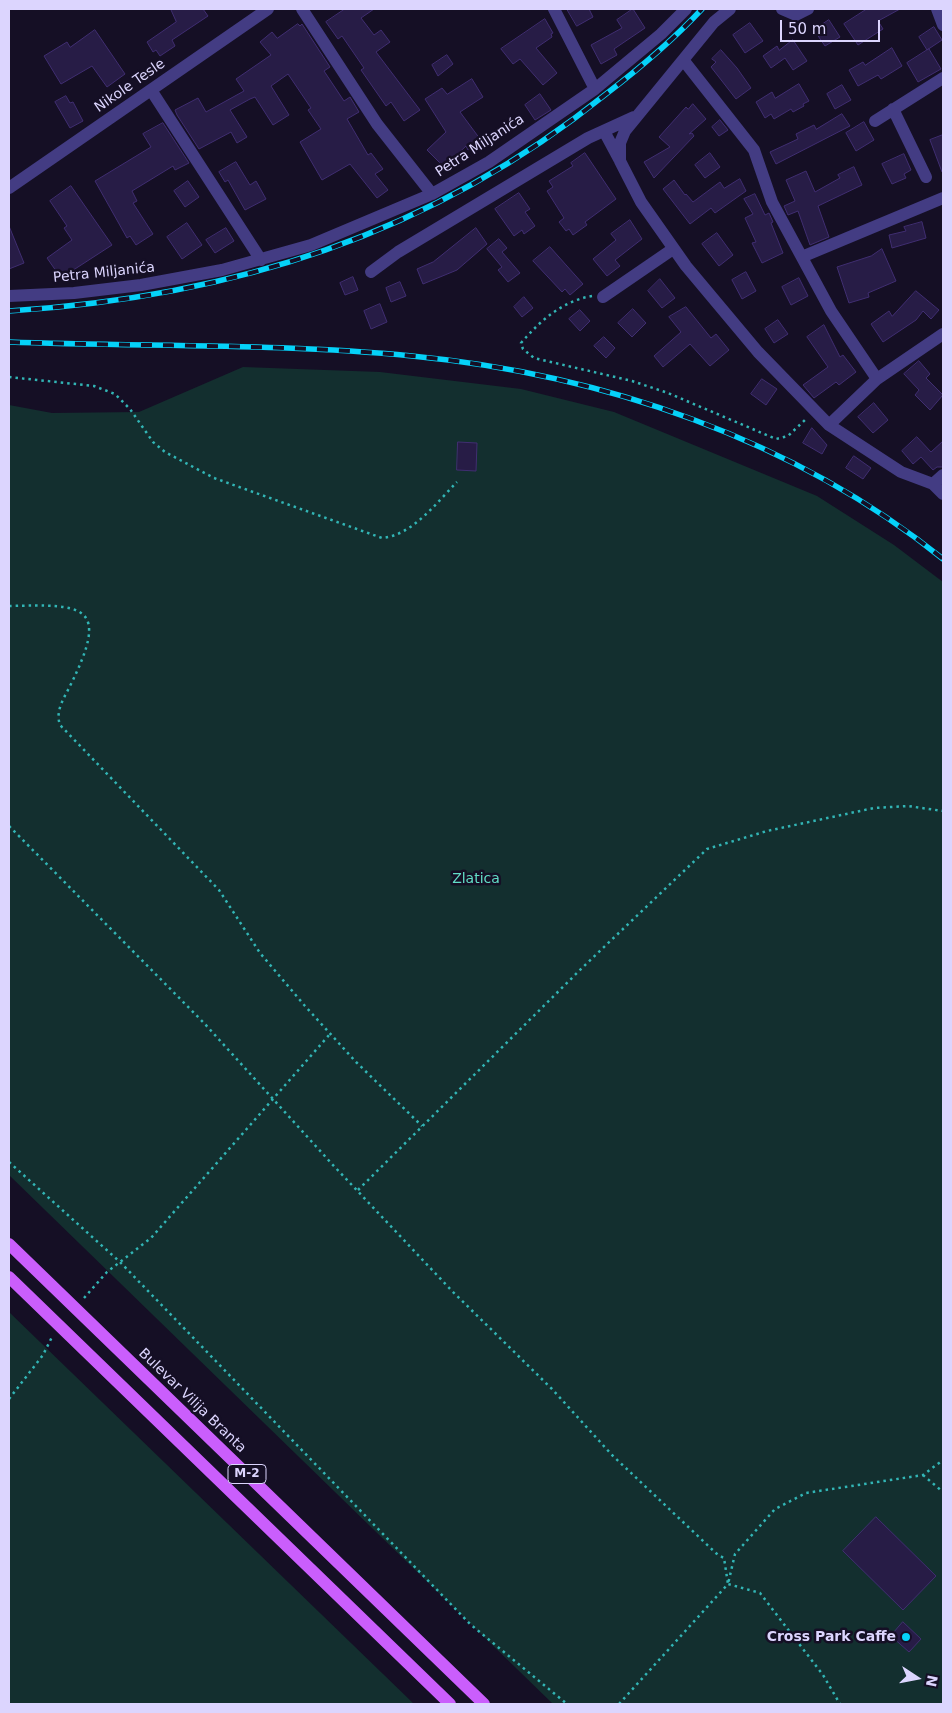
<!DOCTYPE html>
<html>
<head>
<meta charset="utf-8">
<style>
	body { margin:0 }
	#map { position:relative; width:952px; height:1713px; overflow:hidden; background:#150f25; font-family:"DejaVu Sans",sans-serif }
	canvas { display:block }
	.frame { position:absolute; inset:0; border:10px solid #dcd5fe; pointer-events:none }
	.north { position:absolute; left:892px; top:1653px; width:50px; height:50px; -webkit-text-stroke:4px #150f25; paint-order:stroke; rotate:101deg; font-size:14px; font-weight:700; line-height:20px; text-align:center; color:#dcd5fe }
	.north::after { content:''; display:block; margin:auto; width:18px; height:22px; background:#dcd5fe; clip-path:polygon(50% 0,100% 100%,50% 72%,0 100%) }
	.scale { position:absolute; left:780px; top:20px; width:100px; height:22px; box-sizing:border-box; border:2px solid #dcd5fe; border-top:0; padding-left:6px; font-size:15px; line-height:18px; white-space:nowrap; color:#dcd5fe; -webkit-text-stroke:4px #150f25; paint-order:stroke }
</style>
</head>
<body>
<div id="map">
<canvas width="952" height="1713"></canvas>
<div class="frame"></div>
<div class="north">N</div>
<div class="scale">50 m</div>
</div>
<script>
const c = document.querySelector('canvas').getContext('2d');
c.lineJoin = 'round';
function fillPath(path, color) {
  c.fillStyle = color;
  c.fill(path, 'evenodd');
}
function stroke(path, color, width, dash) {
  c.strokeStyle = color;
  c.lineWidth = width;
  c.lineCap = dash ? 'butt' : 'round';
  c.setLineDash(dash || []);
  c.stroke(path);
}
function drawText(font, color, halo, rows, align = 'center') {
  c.font = font + ' "DejaVu Sans",sans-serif';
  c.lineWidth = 5;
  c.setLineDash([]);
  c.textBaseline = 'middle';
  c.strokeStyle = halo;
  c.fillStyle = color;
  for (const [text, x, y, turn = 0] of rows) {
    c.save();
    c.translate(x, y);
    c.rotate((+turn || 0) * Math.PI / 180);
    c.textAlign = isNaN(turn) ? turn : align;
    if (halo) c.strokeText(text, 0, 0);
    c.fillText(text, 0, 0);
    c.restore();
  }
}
fillPath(new Path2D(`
	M243 367 380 372 521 389 614 412 817 496 894 545 943 582V1704H553L9 1175V405L52 413 139 412Z
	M9 1312 414 1704H9Z`), '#132f2f');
const building = new Path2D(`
	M171 9H203L208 16 172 40 175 46 160 56 156 50 153 52 147 42 176 22Z
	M345 9H374L361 18 374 35 381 30 390 42 376 52 420 110 404 121 391 102 386 106 361 70 364 68 342 36 338 39 326 22Z
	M567 9H589L593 17 577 26Z
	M633 9 645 28 614 49 617 55 601 64 591 45 622 28 617 20Z
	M867 9H900L878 21 883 29 858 45 844 24Z
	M545 19 553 33 551 34 552 37 536 48 557 73 543 85 520 59 513 64 501 49Z
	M829 20 840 37 825 46 814 30Z
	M750 23 763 41 745 53 733 35Z
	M298 24 300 26 302 24 330 67 324 71 344 101 350 97 359 112 347 119 368 155 371 153 383 169 375 174 388 190 377 198 350 164 322 180 300 142 321 129 308 110 311 108 288 74 271 86 289 115 273 125 255 97 250 99 230 110 247 137 237 143 231 132 199 149 177 115 175 110 198 98 206 112 244 91 236 79 271 55 260 42 272 32 277 38Z
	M934 27 942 40 927 50 919 37Z
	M95 30 125 74 107 87 92 66 61 84 44 56 67 42 70 47Z
	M793 40 807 61 793 70 785 58 771 68 763 56 777 46 779 50Z
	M892 48 902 66 881 79 878 75 858 86 849 70 863 62 865 65Z
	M929 49 941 69 918 82 907 63Z
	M721 50 737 68 751 88 736 99 711 67 716 62 712 59Z
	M447 55 453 64 438 76 432 65Z
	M472 79 483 97 460 112 483 143 475 150 472 147 468 150 466 146 444 167 427 150 446 132 425 99 442 88 447 94Z
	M799 84 809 101 803 104 804 106 793 112 791 109 774 119 771 114 765 118 756 102 772 92 775 98Z
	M842 85 851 100 835 109 827 94Z
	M540 94 551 110 535 120 525 105Z
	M66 96 70 103 73 102 83 121 70 128 55 102Z
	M693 104 706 119 689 134 692 133 694 136 654 178 644 162 670 147 659 137 686 107 688 109Z
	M842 114 850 126 776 164 770 152 798 139 796 134 814 125 816 129Z
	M720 120 728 130 719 136 712 127Z
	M864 122 874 140 856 151 846 133Z
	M163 123 189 163 175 170 173 166 132 191 137 201 133 203 153 234 136 245 130 236 127 238 95 181 151 147 143 134Z
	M943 135V172H942L930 140Z
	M585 153 616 199 585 222 587 225 573 235 569 229 566 231 559 222 564 218 547 191 553 187 549 181 573 166 571 163Z
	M710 153 720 167 705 178 695 165Z
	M904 154 911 170 904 174 906 178 892 184 882 164Z
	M236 162 250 185 256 181 266 199 245 210 228 180 225 182 219 172Z
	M854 167 862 185 818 206 829 237 810 245 798 211 788 215 784 206 795 201 786 180 806 171 815 192 840 178 838 175Z
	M740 179 746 191 715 213 711 208 690 224 663 189 674 180 685 195 686 194 693 202 720 182 724 188Z
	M188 181 199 197 185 207 174 191Z
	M71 186 112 245 61 278 47 258 72 240 64 228 67 226 50 201Z
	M519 193 530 209 525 212 535 226 524 234 522 230 514 236 495 209Z
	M755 194 765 215 769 213 773 222 771 223 783 253 762 263 752 243 756 242 745 218 753 214 744 199Z
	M630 220 642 239 615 260 620 266 607 276 593 259 616 240 611 234Z
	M922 222 926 238 892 248 889 235 906 231 904 227Z
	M187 223 202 245 182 259 167 237Z
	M9 226 24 263 9 269Z
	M226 228 234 241 215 253 206 240Z
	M476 228 487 244 457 270 423 284 417 269 433 262Z
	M717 233 733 255 719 266 702 244Z
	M499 239 507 248 502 252 520 273 508 282 498 270 502 267 487 249Z
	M550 247 583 284 570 295 565 289 562 292 533 261Z
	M882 249 896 281 868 293 869 297 849 303 837 267 871 256Z
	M746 272 756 291 742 299 732 280Z
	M353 277 358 290 345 295 340 283Z
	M799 278 808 296 791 305 782 287Z
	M660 279 675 298 662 308 648 291Z
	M400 282 406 296 391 302 386 288Z
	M916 291 939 310 931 319 923 311 916 320 883 342 871 324 889 311 892 316Z
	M524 297 533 308 522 317 514 307Z
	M380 304 387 322 371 329 364 311Z
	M686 307 711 338 716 334 729 350 710 366 690 344 663 367 654 356 681 332 669 317Z
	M633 309 646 323 632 337 618 323Z
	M580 310 590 321 580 331 569 319Z
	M778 320 788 334 774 343 765 329Z
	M824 325 840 357 843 355 856 372 839 385 836 382 814 398 803 385 828 367 807 337Z
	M604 337 615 348 606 358 594 346Z
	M919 361 930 374 926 378 943 395 930 410 915 395 919 390 904 374Z
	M762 379 777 389 766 405 751 394Z
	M874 403 888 420 873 433 858 417Z
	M812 428 827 445 822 454 803 443Z
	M917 437 931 452 943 441V467H937L933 470 921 457 913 464 902 451Z
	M458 442 477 443 476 471 457 470Z
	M854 456 871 468 863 479 846 468Z
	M876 1517 936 1576 903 1610 843 1551Z
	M903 1622 921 1639 909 1652 891 1636Z`);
fillPath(building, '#271c46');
stroke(building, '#402e71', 1);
stroke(new Path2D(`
	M592 296C562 301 540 321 521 343L523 349 534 358 632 381 668 393 776 439 788 436 807 418
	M9 377 94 386 115 394 130 409 153 442 165 452 214 478 382 538C413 535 436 503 457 482
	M9 606C84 604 111 604 70 686 64 698 55 711 60 725L219 890 260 953 305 1006 356 1062 422 1126
	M9 826 204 1023 332 1164 452 1291 552 1389 612 1455 718 1555 724 1558 728 1584 735 1554 775 1509 806 1493 923 1475 943 1460
	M9 1162 120 1262 470 1624 567 1704
	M358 1190 582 968 707 849 767 831 874 808 908 806 943 811
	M84 1298 107 1272 151 1238 330 1034
	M9 1399 43 1355 52 1337
	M923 1475 943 1492
	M619 1704 728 1584 760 1593 823 1675 840 1704`), '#32b5b5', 2.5, [2.5, 4]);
stroke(new Path2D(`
	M302 9 377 124 432 194
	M554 9 595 89
	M730 9 714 22 625 131 620 143V161L641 202 686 266 758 352 829 425 901 472 933 484 943 494
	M782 9 796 15 808 9
	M937 9 943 25
	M684 61 754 150 772 202 831 311 877 379
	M151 90 261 260
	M893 109 926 177
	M875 121 943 78
	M604 131 619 159
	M9 188 268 9
	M804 256 943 198
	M371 272 398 252 588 138 634 117
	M9 296 74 293 141 285 222 270 311 245 432 194 489 162 595 89 661 34 686 9
	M603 297 673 249
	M829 425 877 379 943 334
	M933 484 943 475`), '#433c83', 12);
stroke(new Path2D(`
	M9 1244 484 1704
	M9 1277 450 1704`), '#ca5efc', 12);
const rail = new Path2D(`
	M9 311C231 297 431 235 606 94 640 68 673 40 702 9
	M9 342C143 347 279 343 412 356 601 374 794 439 943 559`);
stroke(rail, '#05d2f9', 5.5);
stroke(rail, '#150f25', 4, [11]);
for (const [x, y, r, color] of [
	[906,1637,5,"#05d2f9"]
]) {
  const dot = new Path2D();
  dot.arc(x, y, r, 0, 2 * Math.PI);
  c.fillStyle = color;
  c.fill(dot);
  stroke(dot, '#150f25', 2);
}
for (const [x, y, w] of [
	[247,1474,38]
]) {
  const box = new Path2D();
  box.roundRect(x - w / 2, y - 9.5, w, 19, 4);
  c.fillStyle = '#150f25';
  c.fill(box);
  stroke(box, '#dcd5fe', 1);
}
drawText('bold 12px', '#dcd5fe', null, [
	["M-2",247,1474]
]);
drawText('14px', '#dcd5fe', '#150f25', [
	["Nikole Tesle",130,86,-35],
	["Petra Miljanića",480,146,-33],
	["Petra Miljanića",104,273,-6],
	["Bulevar Vilija Branta",192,1401,44]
]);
drawText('14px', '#62ddc6', '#150f25', [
	["Zlatica",476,879]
]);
drawText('bold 14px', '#dcd5fe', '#150f25', [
	["Cross Park Caffe",896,1637]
], 'right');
</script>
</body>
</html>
